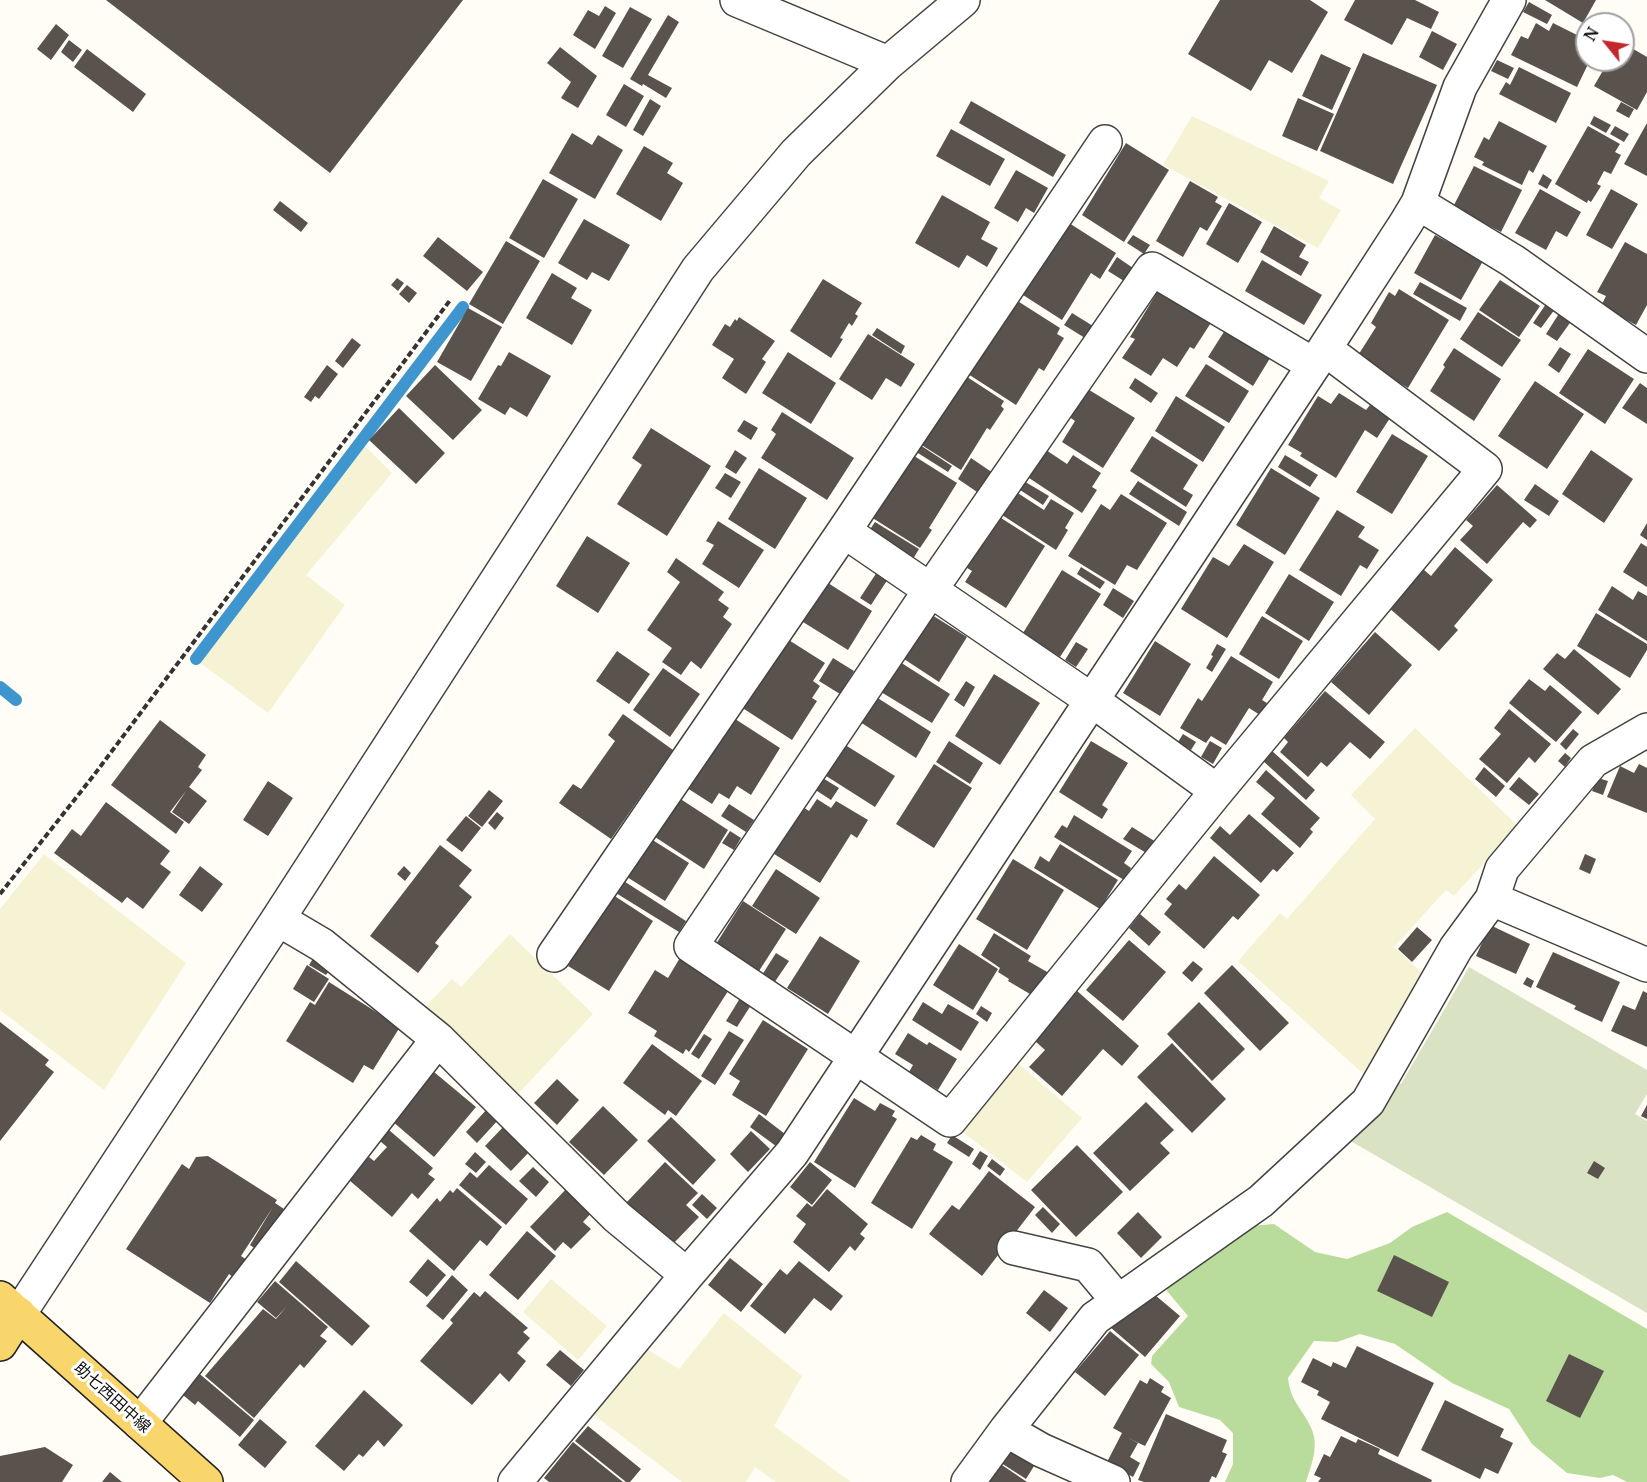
<!DOCTYPE html>
<html>
<head>
<meta charset="utf-8">
<style>
	body { margin:0 }
	#map { position:relative; width:1647px; height:1482px; overflow:hidden; background:#fffdf5; font-family:"Noto Serif",serif }
	canvas { display:block }
	.north { position:absolute; left:1575px; top:12px; width:60px; height:60px; box-sizing:border-box; background:#fff; border:2px solid #a0a0a0; border-radius:50%; rotate:300deg; font-size:16px; font-weight:700; line-height:24px; text-align:center; color:#111 }
	.north::after { content:''; display:block; margin:auto; width:21px; height:27px; background:#c4262e; clip-path:polygon(50% 0,100% 100%,50% 72%,0 100%) }
</style>
</head>
<body>
<div id="map">
<canvas width="1647" height="1482"></canvas>
<div class="north">N</div>
</div>
<script>
const c = document.querySelector('canvas').getContext('2d');
c.lineJoin = 'round';
function fillPath(path, color) {
  c.fillStyle = color;
  c.fill(path, 'evenodd');
}
function stroke(path, color, width, dash) {
  c.strokeStyle = color;
  c.lineWidth = width;
  c.lineCap = dash ? 'butt' : 'round';
  c.setLineDash(dash || []);
  c.stroke(path);
}
function drawText(font, color, halo, rows, align = 'center') {
  c.font = font + ' "Noto Serif","Noto Sans JP",serif';
  c.lineWidth = 6;
  c.setLineDash([]);
  c.textBaseline = 'middle';
  c.strokeStyle = halo;
  c.fillStyle = color;
  for (const [text, x, y, turn = 0] of rows) {
    c.save();
    c.translate(x, y);
    c.rotate((+turn || 0) * Math.PI / 180);
    c.textAlign = isNaN(turn) ? turn : align;
    if (halo) c.strokeText(text, 0, 0);
    c.fillText(text, 0, 0);
    c.restore();
  }
}
fillPath(new Path2D(`
	M1192 116 1329 181 1319 198 1341 210 1318 248 1163 165Z
	M364 445 392 473 306 575 345 605 268 713 199 662Z
	M1415 728 1518 826 1454 896 1446 890 1394 947 1432 982 1369 1079 1238 961 1280 913 1287 919 1375 819 1351 795Z
	M44 854 186 963 104 1090 0 1010V909Z
	M510 934 593 1014 514 1098 422 1010 452 979 461 987Z
	M1016 1062 1082 1118 1027 1182 959 1129Z
	M551 1279 607 1326 578 1360 523 1312Z
	M724 1313 802 1376 774 1426 851 1482H776L755 1467 746 1482H682L594 1415 647 1349 679 1369Z`), '#f6f3d4');
fillPath(new Path2D(`
	M1447 1212 1647 1329V1482H1627L1613 1475 1600 1478 1567 1473 1532 1444 1509 1409 1452 1383 1395 1344 1360 1334 1337 1342 1314 1341 1288 1378C1291 1404 1303 1408 1312 1430 1319 1447 1311 1466 1306 1482H1225L1233 1464V1433L1220 1420 1179 1407 1169 1382 1151 1364 1152 1356 1188 1316 1167 1291 1168 1284 1250 1226 1274 1224 1315 1252 1347 1259 1390 1243 1412 1227Z`), '#b9dc9c');
fillPath(new Path2D(`
	M1469 967 1647 1070V1094L1635 1114 1647 1121V1313L1342 1136 1394 1081 1401 1084Z`), '#d9e3c4');
stroke(new Path2D(`
	M196 659 463 307
	M0 687 16 700`), '#3f96cf', 12);
fillPath(new Path2D(`
	M106 0H463L330 173Z
	M1220 0H1310L1328 12 1292 73 1269 60 1251 91 1188 54Z
	M1355 0H1415L1439 12 1431 29 1407 18 1392 45 1344 20Z
	M1545 0H1596L1583 23Z
	M1529 2 1552 15 1547 24 1523 12Z
	M605 6 616 13 595 49 573 35 588 10 599 16Z
	M630 7 652 19 623 68 602 56Z
	M668 15 679 22 648 75 672 88 666 98 643 84 642 86 630 79Z
	M1536 23 1549 31 1553 23 1587 40V60H1590L1577 87 1511 55 1521 36 1528 39Z
	M56 24 69 35 51 60 37 49Z
	M1432 31 1457 44 1443 70 1419 57Z
	M69 40 82 50 73 62 61 52Z
	M1623 43 1647 57V92L1637 110 1594 86 1609 60H1623Z
	M560 47 597 76 578 108 561 98 571 82 547 63Z
	M87 49 146 94 133 112 74 67Z
	M1363 53 1437 85 1393 184 1320 151Z
	M1321 54 1351 68 1332 110 1302 96Z
	M1497 60 1514 68 1508 79 1491 71Z
	M1519 67 1571 93 1556 123 1499 94 1506 82 1510 85Z
	M624 84 644 96 626 127 606 115Z
	M1298 98 1334 114 1317 151 1282 136Z
	M650 99 661 106 643 136 633 130Z
	M971 101 1066 155 1053 177 959 123Z
	M1621 102 1634 109 1629 118 1616 111Z
	M1594 116 1611 125 1606 133 1590 124Z
	M1499 121 1547 146 1533 173 1529 170 1522 185 1482 165 1484 162 1474 157 1484 137 1489 140Z
	M1647 123V176L1624 164Z
	M1588 126 1620 144 1615 152 1621 155 1611 174 1604 171 1597 184 1601 186 1591 202 1588 200 1587 203 1555 184Z
	M1615 126 1629 134 1624 142 1610 134Z
	M951 129 1005 159 990 186 936 156Z
	M572 133 592 145 598 135 623 150 595 199 549 173Z
	M1126 143 1169 170 1124 242 1082 215Z
	M644 146 673 163 667 173 683 183 661 221 616 194Z
	M1474 166 1522 190 1501 232 1453 207Z
	M1016 170 1048 188 1034 213 1026 208 1018 222 994 208Z
	M1543 174 1552 180 1547 189 1538 184Z
	M543 179 578 199 544 258 509 238Z
	M1190 181 1218 197 1215 202 1222 206 1207 231 1200 227 1183 257 1156 241Z
	M1540 189 1581 212 1567 237 1556 231 1546 250 1515 233Z
	M1611 189 1638 204 1612 249 1586 235Z
	M942 195 990 222 981 239 998 248 987 267 967 255 959 268 915 243Z
	M280 201 308 223 301 232 273 210Z
	M1229 203 1262 222 1238 263 1206 244Z
	M584 219 630 245 609 281 592 272 587 280 558 263Z
	M1069 223 1116 253 1100 279 1091 273 1062 320 1023 295Z
	M1274 226 1306 245 1299 257 1309 262 1301 276 1260 252Z
	M1133 235 1150 245 1144 254 1127 243Z
	M1435 235 1483 261 1461 300 1414 273Z
	M438 237 483 272 467 291 423 256Z
	M506 241 540 261 503 324 469 304Z
	M1625 242 1647 254V305L1636 325 1601 306 1606 296 1597 292Z
	M1117 257 1133 268 1124 281 1108 271Z
	M1262 260 1322 295 1304 325 1245 291Z
	M552 273 577 288 571 298 592 310 572 345 526 318Z
	M397 278 404 283 398 291 391 285Z
	M823 279 862 303 855 314 858 316 852 326 849 323 840 338 843 339 831 358 790 331Z
	M1500 280 1540 306 1519 337 1479 310Z
	M1420 282 1467 308 1460 321 1413 294Z
	M407 285 417 293 409 303 399 294Z
	M1161 286 1216 315 1194 349 1190 347 1177 367 1163 358 1151 376 1122 358 1135 339 1130 337Z
	M1399 289 1449 320 1408 388 1357 357 1376 327 1371 323 1389 292 1395 296Z
	M1016 300 1060 328 1057 334 1064 338 1044 371 1039 368 1016 405 968 374Z
	M1546 304 1555 309 1541 328 1533 323Z
	M468 308 502 327 471 381 437 362Z
	M1478 312 1521 340 1502 367 1460 339Z
	M1560 312 1572 320 1557 341 1546 334Z
	M1072 313 1093 326 1085 338 1064 325Z
	M739 317 775 341 762 359 766 362 746 394 722 378 734 359 712 345 725 324 730 327 735 319 737 321Z
	M1227 327 1275 350 1253 386 1208 357Z
	M877 328 905 346 901 354 872 335Z
	M868 334 915 364 901 387 886 378 872 400 839 379Z
	M352 338 361 345 343 368 335 361Z
	M1560 347 1571 354 1559 373 1548 365Z
	M1454 348 1501 379 1474 421 1430 391 1445 367 1443 365Z
	M1588 349 1634 379 1605 424 1559 393Z
	M509 352 551 376 527 417 510 407 505 415 478 399 498 365 501 366Z
	M788 352 836 383 811 424 762 393Z
	M1206 364 1249 391 1229 423 1185 396Z
	M327 365 338 374 319 399 315 396 311 402 304 397Z
	M435 365 482 410 453 440 406 396Z
	M964 375 1004 401 1001 406 1004 409 990 430 987 428 961 470 920 444Z
	M1135 378 1158 393 1151 403 1129 388Z
	M1535 381 1584 414 1547 469 1498 436Z
	M1640 383 1647 388V424L1622 408Z
	M1086 388 1135 418 1103 468 1062 442 1075 421 1068 416Z
	M1339 393 1366 410 1370 405 1390 418 1377 438 1365 430 1336 478 1300 456 1302 453 1288 445 1318 396 1331 404Z
	M1176 396 1225 427 1203 462 1155 431Z
	M399 408 445 453 416 484 369 440Z
	M782 412 854 458 827 500 761 458 776 434 771 430Z
	M744 420 758 428 751 440 737 431Z
	M651 428 711 466 667 536 617 504 642 465 632 458Z
	M1392 434 1428 456 1392 514 1356 492Z
	M1152 436 1198 465 1183 489 1193 495 1186 507 1130 471Z
	M914 441 952 466 948 472 910 448Z
	M1040 446 1067 464 1073 455 1101 473 1092 487 1097 490 1082 513 1023 474Z
	M735 450 747 458 736 474 725 467Z
	M1591 450 1633 479 1604 523 1562 494Z
	M911 454 957 483 929 528 932 530 920 548 871 517Z
	M1285 455 1318 475 1310 487 1278 467Z
	M971 458 993 473 980 494 958 479Z
	M759 468 807 498 775 549 728 519Z
	M1271 468 1320 498 1285 555 1236 525Z
	M725 473 741 482 731 498 715 488Z
	M1022 480 1049 496 1043 505 1017 488Z
	M1138 481 1187 512 1179 526 1129 494Z
	M1535 484 1559 501 1549 516 1524 500Z
	M1497 485 1537 520 1530 528 1523 522 1487 564 1460 540 1473 526 1466 520Z
	M1013 490 1044 510 1051 499 1074 513 1065 528 1068 530 1056 550 999 513Z
	M1121 494 1167 523 1137 570 1127 565 1115 585 1068 556 1101 504 1110 510Z
	M1337 510 1365 527 1358 537 1379 550 1367 569 1360 565 1341 596 1299 570Z
	M1001 518 1045 546 1006 608 965 582 972 571 964 566 981 540 985 542Z
	M718 521 764 550 739 588 702 564 714 545 706 541Z
	M875 522 919 549 913 559 869 531Z
	M1647 523V540L1640 535Z
	M587 536 630 563 598 613 556 586Z
	M1641 543 1647 547V587L1623 572Z
	M1244 544 1274 562 1227 638 1181 609 1213 557 1229 566Z
	M1455 547 1493 580 1454 626 1458 630 1439 651 1389 608 1423 569 1431 576Z
	M676 558 724 592 718 600 729 608 723 617 732 624 701 669 691 661 681 675 662 662 672 648 647 630 680 582 667 572Z
	M1081 567 1105 582 1100 589 1077 574Z
	M1062 570 1101 594 1060 657 1023 633Z
	M877 572 888 579 871 605 860 598Z
	M1289 574 1334 602 1309 641 1265 613Z
	M828 583 872 611 848 650 803 622Z
	M1612 586 1633 600 1638 591 1647 596V641L1598 610Z
	M1113 588 1134 601 1123 618 1103 605Z
	M1596 613 1647 644V650L1630 678 1577 646Z
	M932 615 967 637 939 682 904 659Z
	M1262 616 1303 641 1279 679 1239 654Z
	M1375 632 1412 665 1369 715 1331 682Z
	M784 637 825 663 813 681 820 686 812 698 817 701 792 740 741 707Z
	M1155 641 1191 664 1160 716 1123 693Z
	M1076 642 1088 649 1076 667 1065 660Z
	M1217 644 1226 649 1212 672 1206 668 1213 656 1211 655Z
	M1574 649 1621 689 1598 715 1543 669 1557 653 1565 659Z
	M617 651 650 674 629 704 596 681Z
	M1231 656 1273 682 1262 700 1267 703 1260 715 1249 708 1226 745 1211 736 1206 743 1180 728 1198 698 1202 701Z
	M833 658 854 671 840 694 819 681Z
	M900 662 950 694 932 723 881 692Z
	M663 668 700 694 670 737 633 710Z
	M994 674 1040 703 1000 765 955 736Z
	M1529 679 1545 691 1550 685 1582 712 1556 742 1509 703Z
	M966 681 975 687 964 707 954 700Z
	M1325 691 1385 742 1370 759 1350 742 1327 767 1321 762 1308 777 1280 752 1288 742 1284 738Z
	M873 695 931 732 916 758 857 720Z
	M1509 709 1551 744 1535 763 1529 757 1507 783 1479 759 1501 734 1494 728Z
	M623 714 673 750 611 839 559 803 573 784 581 789 615 741 608 735Z
	M729 715 780 748 751 795 737 786 729 799 719 793 712 804 684 786Z
	M160 720 206 755 198 767 202 770 189 787 207 801 189 824 172 812 186 791 170 812 184 822 176 834 111 785Z
	M1573 729 1579 734 1566 750 1560 744Z
	M1183 734 1196 742 1191 750 1178 742Z
	M949 741 983 763 970 784 936 762Z
	M1091 741 1128 763 1102 805 1108 809 1102 819 1059 792Z
	M1210 741 1222 748 1213 764 1201 757Z
	M842 743 895 776 875 807 823 774Z
	M1271 750 1315 790 1306 800 1262 760Z
	M1565 753 1571 758 1565 767 1558 761Z
	M934 764 972 788 934 848 896 824Z
	M1639 764 1647 768V813L1607 797 1620 766 1634 773Z
	M1484 767 1505 786 1496 797 1475 779Z
	M1266 770 1320 818 1310 829 1313 832 1300 848 1261 814 1275 798 1256 782Z
	M821 777 839 788 831 800 814 789Z
	M1519 777 1539 794 1529 805 1509 789Z
	M1598 778 1608 781 1603 795 1592 791Z
	M268 781 293 798 268 836 243 820Z
	M489 790 503 801 482 827 468 816Z
	M679 798 728 830 704 869 655 837Z
	M817 799 831 808 836 801 868 820 857 838 851 834 820 883 771 852 800 805 809 811Z
	M106 802 170 851 160 864 171 872 143 909 127 897 122 903 54 853 72 829 81 836Z
	M729 804 754 820 746 832 721 816Z
	M497 812 504 818 495 830 488 823Z
	M1249 814 1294 853 1277 872 1273 869 1261 883 1210 838 1220 826 1230 835Z
	M1074 815 1132 851 1124 863 1131 868 1124 880 1054 837 1062 825 1067 828Z
	M466 816 481 828 462 852 446 840Z
	M1132 827 1156 842 1148 854 1123 839Z
	M730 831 741 838 734 850 722 843Z
	M651 839 689 863 665 901 627 877Z
	M1060 844 1118 880 1100 909 1034 868 1040 856 1049 862Z
	M440 845 472 870 459 886 472 897 435 943 439 946 418 973 370 936Z
	M1585 854 1596 859 1590 874 1579 869Z
	M1214 856 1260 895 1238 920 1233 916 1204 949 1164 914 1172 904 1166 899 1179 884 1186 890Z
	M1013 859 1064 890 1027 950 976 919Z
	M200 866 223 884 202 912 179 895Z
	M404 866 411 873 405 881 397 874Z
	M776 869 820 898 796 934 752 906Z
	M619 878 686 921 679 932 611 890Z
	M613 895 653 921 609 991 568 966Z
	M743 901 786 929 759 971 716 944Z
	M1140 914 1161 932 1149 946 1129 928Z
	M1490 925 1530 944 1516 974 1476 956Z
	M1417 927 1432 940 1412 962 1398 949Z
	M994 933 1031 956 1028 961 1049 973 1035 997 1008 981 1009 979 998 972 1000 968 981 955Z
	M820 936 860 961 828 1014 787 988Z
	M1129 940 1166 972 1123 1021 1086 990Z
	M959 944 998 969 973 1010 933 985Z
	M1553 952 1620 982 1602 1022 1574 1009 1576 1006 1536 987Z
	M776 953 789 961 774 983 762 975Z
	M681 956 730 988 689 1052 686 1049 683 1054 654 1036 657 1031 628 1013 655 970 668 978Z
	M314 957 331 968 326 975 309 965Z
	M1193 961 1203 969 1192 982 1182 973Z
	M307 965 329 979 314 1002 293 989Z
	M1232 965 1289 1023 1260 1051 1204 993Z
	M1527 977 1534 981 1531 988 1523 984Z
	M329 982 400 1027 373 1070 364 1065 353 1083 286 1041 310 1002 315 1005Z
	M1076 990 1139 1046 1122 1066 1103 1049 1062 1096 1029 1067 1045 1050 1035 1041 1042 1033 1040 1031Z
	M1643 991 1647 993V1047L1611 1031 1623 1005 1635 1010Z
	M742 995 753 1002 737 1027 726 1021Z
	M923 1002 942 1014 948 1004 979 1022 961 1051 912 1020Z
	M1199 1002 1245 1049 1212 1081 1167 1034Z
	M981 1006 992 1013 987 1022 976 1014Z
	M763 1020 808 1049 766 1116 732 1095 740 1081 729 1074Z
	M0 1022 49 1060 45 1065 54 1072 0 1141Z
	M729 1031 744 1040 715 1085 701 1076Z
	M908 1033 927 1045 929 1042 957 1059 938 1090 909 1072 913 1065 895 1054Z
	M704 1034 712 1039 699 1059 691 1054Z
	M1172 1043 1226 1099 1192 1133 1137 1077Z
	M652 1044 702 1081 676 1116 668 1110 665 1115 623 1083Z
	M434 1072 476 1107 434 1157 392 1121Z
	M557 1079 579 1100 557 1125 534 1103Z
	M854 1098 875 1111 880 1103 895 1111 892 1116 897 1119 855 1188 814 1162Z
	M1146 1102 1174 1130 1160 1143 1170 1153 1130 1191 1093 1153Z
	M1647 1105V1119L1641 1116Z
	M603 1106 638 1140 604 1175 569 1142Z
	M488 1108 499 1119 477 1143 466 1132Z
	M759 1114 785 1134 776 1146 750 1127Z
	M671 1117 716 1160 693 1185 647 1141Z
	M506 1124 532 1149 511 1171 485 1146Z
	M389 1130 433 1168 428 1174 435 1179 418 1199 412 1193 392 1217 349 1180 369 1157 374 1161 387 1147 380 1141Z
	M751 1131 770 1149 748 1172 730 1154Z
	M921 1135 936 1144 933 1150 953 1162 912 1229 871 1203 911 1137 917 1140Z
	M952 1135 974 1149 969 1157 947 1143Z
	M1077 1145 1123 1192 1076 1237 1031 1190Z
	M980 1151 988 1156 980 1170 972 1164Z
	M475 1152 486 1162 476 1173 465 1164Z
	M208 1156 277 1200 275 1203 284 1209 257 1250 250 1245 273 1207 241 1256 247 1260 235 1279 229 1274 210 1303 126 1249 182 1164 189 1169 196 1157Z
	M992 1159 1005 1169 1000 1176 987 1166Z
	M1594 1161 1605 1168 1598 1179 1587 1173Z
	M665 1162 698 1193 686 1205 699 1217 671 1246 626 1203Z
	M810 1162 832 1180 812 1205 790 1187Z
	M489 1165 528 1199 506 1225 459 1185 470 1172 477 1178Z
	M533 1167 549 1182 536 1197 519 1181Z
	M989 1171 1035 1207 982 1276 929 1234 952 1205 959 1210Z
	M569 1186 594 1210 583 1222 591 1229 571 1249 563 1242 555 1251 530 1227Z
	M457 1188 502 1227 487 1246 480 1240 454 1271 409 1231 437 1198 440 1202 450 1190 453 1193Z
	M827 1189 868 1224 860 1234 865 1238 855 1251 850 1246 829 1272 793 1242 806 1224 796 1216 807 1203 812 1207Z
	M702 1194 717 1208 707 1219 692 1205Z
	M1043 1207 1060 1224 1052 1233 1035 1215Z
	M1138 1212 1162 1237 1141 1258 1117 1233Z
	M527 1231 556 1256 518 1300 489 1275Z
	M1394 1255 1449 1282 1432 1317 1377 1291Z
	M730 1258 763 1284 741 1312 708 1285Z
	M428 1259 446 1275 427 1297 409 1282Z
	M296 1261 370 1326 352 1346 279 1282Z
	M799 1261 843 1296 831 1311 814 1298 785 1334 750 1306 780 1269 787 1275Z
	M452 1275 468 1290 443 1320 426 1306Z
	M275 1281 328 1327 320 1336 327 1341 304 1368 300 1364 254 1418 205 1376 263 1309 276 1319 287 1306 276 1318 257 1302Z
	M1044 1290 1068 1308 1050 1332 1026 1313Z
	M485 1291 528 1328 523 1332 530 1338 517 1353 526 1361 509 1382 500 1373 472 1405 420 1361 453 1323 450 1320 474 1292 480 1297Z
	M1155 1295 1180 1316 1145 1357 1110 1327Z
	M1110 1331 1139 1355 1105 1396 1075 1372Z
	M1357 1346 1434 1383 1398 1457 1321 1419 1330 1402 1317 1395 1319 1391 1301 1382 1313 1358 1331 1367 1333 1362 1346 1368Z
	M560 1350 584 1370 571 1386 546 1365Z
	M1569 1354 1604 1371 1580 1418 1546 1401Z
	M195 1370 254 1420 240 1437 198 1401 195 1405 177 1390Z
	M1150 1378 1164 1387 1161 1392 1171 1398 1145 1446 1128 1438 1138 1443 1130 1457 1140 1463 1133 1477 1107 1462 1122 1433 1113 1428 1140 1380 1147 1384Z
	M364 1390 403 1425 384 1447 378 1440 363 1457 359 1454 344 1471 315 1446Z
	M1445 1400 1504 1429 1500 1437 1513 1443 1498 1474 1485 1468 1480 1479 1421 1450Z
	M1166 1414 1227 1440 1222 1452 1227 1454 1216 1478 1212 1476 1209 1482H1144L1138 1480Z
	M260 1419 287 1442 265 1468 238 1445Z
	M588 1426 641 1469 630 1482H626L575 1441Z
	M1341 1436 1356 1443 1358 1439 1380 1449 1378 1454 1432 1480 1431 1482H1318L1321 1478 1314 1475 1324 1454 1330 1457Z
	M573 1442 623 1482H549L544 1478Z
	M45 1447 73 1465 62 1482H0V1456Z
	M1006 1448 1034 1466 1026 1479 998 1461Z
	M996 1461 1027 1482H982Z
	M110 1472 122 1482H102Z`), '#5a524d');
const minor = new Path2D(`
	M737 0 888 63
	M1418 203 1513 261 1647 356
	M1314 365 1152 269 931 589 691 946 950 1120 1217 791 1485 469 1325 349
	M844 531 1093 701 1217 791
	M1492 899 1647 965
	M278 919 322 945 438 1039 617 1217 687 1275
	M554 955 844 531 1105 142
	M1014 1248 1088 1265 1118 1301
	M19 1314 278 919 698 269 796 153 888 63 963 0
	M140 1423 438 1039
	M1006 1430 1095 1318 1261 1201 1368 1102 1456 948 1492 899 1502 869 1593 761 1647 730
	M515 1482 687 1275 792 1153 1314 365 1406 223 1418 203 1460 87 1509 0
	M968 1482 1006 1430 1041 1450 1113 1482`);
const major = new Path2D(`
	M0 1298 206 1482
	M0 1344 19 1314`);
stroke(minor, '#444', 36);
stroke(major, '#222', 36);
stroke(new Path2D(`
	M0 894 94 775 451 299`), '#333', 4, [6, 3]);
stroke(minor, '#fff', 33);
stroke(major, '#f9d66b', 33);
drawText('16px', '#111', '#fff', [
	["助七西田中線",112,1398,42]
]);
</script>
</body>
</html>
